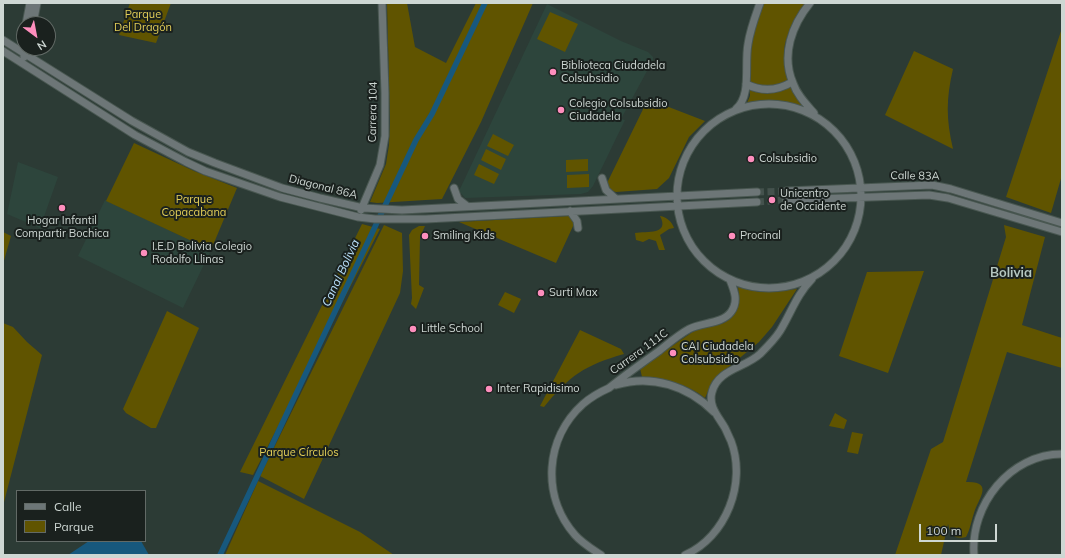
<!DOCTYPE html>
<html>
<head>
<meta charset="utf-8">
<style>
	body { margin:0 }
	#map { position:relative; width:1065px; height:558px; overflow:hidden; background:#2c3b35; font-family:Mulish,sans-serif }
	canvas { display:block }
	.frame { position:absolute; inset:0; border:4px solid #ced7d3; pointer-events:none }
	.legend { position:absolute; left:16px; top:490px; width:130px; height:52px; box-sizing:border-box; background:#1a211e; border:1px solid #626a66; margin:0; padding:5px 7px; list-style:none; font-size:12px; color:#ced7d3 }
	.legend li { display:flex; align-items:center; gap:8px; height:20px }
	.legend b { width:20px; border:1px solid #626a66 }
	.north { position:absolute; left:16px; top:16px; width:40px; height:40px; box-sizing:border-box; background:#1a211e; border:1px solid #626a66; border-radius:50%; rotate:148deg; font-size:11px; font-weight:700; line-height:16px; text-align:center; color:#ced7d3 }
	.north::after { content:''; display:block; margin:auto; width:14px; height:18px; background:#fe8ebd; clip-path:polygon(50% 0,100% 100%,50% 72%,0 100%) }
	.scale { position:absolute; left:919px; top:524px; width:78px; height:18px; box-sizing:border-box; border:2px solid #ced7d3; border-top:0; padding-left:5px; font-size:12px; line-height:14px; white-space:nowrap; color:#ced7d3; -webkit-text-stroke:3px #1a211e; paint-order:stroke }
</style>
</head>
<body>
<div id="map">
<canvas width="1065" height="558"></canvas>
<div class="frame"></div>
<ul class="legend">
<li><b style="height:5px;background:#6d7677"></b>Calle</li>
<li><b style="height:11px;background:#605400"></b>Parque</li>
</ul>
<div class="north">N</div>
<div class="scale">100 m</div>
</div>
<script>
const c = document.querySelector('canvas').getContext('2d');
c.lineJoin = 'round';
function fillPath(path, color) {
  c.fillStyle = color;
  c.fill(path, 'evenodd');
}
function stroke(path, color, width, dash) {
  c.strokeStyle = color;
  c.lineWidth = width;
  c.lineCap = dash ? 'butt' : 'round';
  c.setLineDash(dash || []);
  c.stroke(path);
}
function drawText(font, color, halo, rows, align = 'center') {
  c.font = font + ' Mulish,sans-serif';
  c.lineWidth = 4;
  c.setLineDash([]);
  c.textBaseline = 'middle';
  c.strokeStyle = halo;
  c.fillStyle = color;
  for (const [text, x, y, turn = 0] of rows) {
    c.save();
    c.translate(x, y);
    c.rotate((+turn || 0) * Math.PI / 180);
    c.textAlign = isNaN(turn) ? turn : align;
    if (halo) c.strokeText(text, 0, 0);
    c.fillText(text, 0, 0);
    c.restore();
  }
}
fillPath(new Path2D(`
	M547 4 621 41 648 52 653 57V60L621 119 625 120 593 186 588 192 581 194 465 198 459 191Z
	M18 162 58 177 40 228 7 214Z
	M105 200 211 250 183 308 78 256Z`), '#2d453c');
fillPath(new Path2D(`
	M130 3H171L156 43 119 35Z
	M387 3H407L415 47 446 63 476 3H533L481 122 442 199 377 203 370 202 386 164 389 145 390 122Z
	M764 3H806C797 15 789 29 785 44 782 58 787 80 793 92 797 99 802 103 807 109 786 101 767 97 746 105L750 96 749 55 754 30Z
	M550 12 578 24 565 52 537 39Z
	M1062 28V175L1051 213 1006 197Z
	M914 51 953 69C946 99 946 119 953 149L885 115Z
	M648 99 705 121 689 137 669 178 657 189 616 192 610 190 607 186 608 181Z
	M493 134 514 145 508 156 487 146Z
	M134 143 194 171 237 188 211 250 106 201Z
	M486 149 506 159 501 170 481 160Z
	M588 159V171L566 172V160Z
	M479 164 499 174 494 184 474 175Z
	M589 174V187L567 188V175Z
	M569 216 574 224 556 263 459 222Z
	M660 216C667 217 672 222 674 228L669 229 660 235 665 250H659L656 241 649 239 643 242 636 240 635 233C647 231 670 235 660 216Z
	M362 224 380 229 253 475 240 472Z
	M384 225 402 233 403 271 400 293 304 499 260 476Z
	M1004 225 1045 237 1022 325 1062 338V368L1007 352 966 482C995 481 978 499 974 513 971 522 970 530 966 537 954 540 951 535 948 524L941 555H895L931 449 943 442 1006 237Z
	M419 226H425L420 237 419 285 424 288 416 309 411 304 412 298 409 235 412 230Z
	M3 232 11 236 3 264Z
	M924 271 888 373 839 356 867 272Z
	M738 287 760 292H772L797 289 772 327 759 342 713 380 705 398C687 384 666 378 642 377L640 368 694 331C703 326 711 327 721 324 737 319 740 302 738 287Z
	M505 292 521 299 514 313 498 305Z
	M167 311 199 328 156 428H151L126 413 123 409Z
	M3 323 13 327 27 342 42 355 3 506Z
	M580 330 621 349 624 354C585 365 569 376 544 407L540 406Z
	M835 413 847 420 844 429 829 426Z
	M852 432 863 434 858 454 847 452Z
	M258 481 360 532 394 555H225Z`), '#605400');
fillPath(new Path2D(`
	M89 541H141L149 555H68Z`), '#17587d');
stroke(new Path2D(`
	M220 555 416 140 432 114 485 3`), '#17587d', 5.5);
stroke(new Path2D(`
	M757 192 786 191
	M757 202 786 200`), '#44524d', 7, [7, 3.5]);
const tertiary = new Path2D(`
	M810 3C792 25 781 55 793 83 797 95 806 104 814 113
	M26 24 30 3
	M33 24 37 3
	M24 35 23 42 24 57
	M3 40 132 121 188 152 215 163 282 188 320 198 363 208 402 210 757 192
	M3 51 135 135 186 162 205 171 280 197 358 217 375 219H426L757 202
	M746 84C762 92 777 91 792 82
	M677 196a92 92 0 1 1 184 0a92 92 0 1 1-184 0Z
	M736 109C752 95 744 65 748 44 750 30 755 17 760 3
	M602 178 606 190 616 199
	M454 188 458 199 467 206
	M786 191 932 185 951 189 1062 223
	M786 200 929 195 948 198 1062 232
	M361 210 380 165 385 136V93L382 3
	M570 211 577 221 578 228
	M616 385C652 374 688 386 714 412
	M601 555C592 549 582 543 575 535 541 496 545 438 583 404 591 397 600 392 609 388 625 375 642 363 659 351 669 343 678 335 689 329 702 322 722 324 731 312 739 301 734 290 730 280
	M685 555C726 537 747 483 731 441 729 437 727 432 725 428 718 416 708 406 712 392 718 369 745 368 760 354 767 347 775 339 780 331 791 313 797 294 812 279
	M974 555C970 505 1010 454 1062 454`);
stroke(tertiary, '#495751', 9);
stroke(tertiary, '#6d7677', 7);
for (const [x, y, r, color] of [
	[553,72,4,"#fe8ebd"],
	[561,110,4,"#fe8ebd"],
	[751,159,4,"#fe8ebd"],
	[772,200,4,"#fe8ebd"],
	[62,208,4,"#fe8ebd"],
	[425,236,4,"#fe8ebd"],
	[732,236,4,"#fe8ebd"],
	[144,253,4,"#fe8ebd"],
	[541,293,4,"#fe8ebd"],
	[413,329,4,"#fe8ebd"],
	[673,353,4,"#fe8ebd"],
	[489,389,4,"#fe8ebd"]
]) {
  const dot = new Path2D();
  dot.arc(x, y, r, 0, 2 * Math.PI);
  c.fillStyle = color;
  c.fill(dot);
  stroke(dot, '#1a211e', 1.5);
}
drawText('11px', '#e4cf58', '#1a211e', [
	["Parque",143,15],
	["Del Dragón",143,28],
	["Parque",194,200],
	["Copacabana",194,213],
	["Parque Círculos",299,453]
]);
drawText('11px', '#ced7d3', '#1a211e', [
	["Biblioteca Ciudadela",561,66],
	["Colsubsidio",561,79],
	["Colegio Colsubsidio",569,104],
	["Ciudadela",569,117],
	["Colsubsidio",759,159],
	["Unicentro",780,194],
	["de Occidente",780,207],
	["Hogar Infantil",62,221,"center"],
	["Compartir Bochica",62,234,"center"],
	["Smiling Kids",433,236],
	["Procinal",740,236],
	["I.E.D Bolivia Colegio",152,247],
	["Rodolfo Llinas",152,260],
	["Surti Max",549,293],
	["Little School",421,329],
	["CAI Ciudadela",681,347],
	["Colsubsidio",681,360],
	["Inter Rapidisimo",497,389]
], 'left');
drawText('11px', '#ced7d3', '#1a211e', [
	["Carrera 104",373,112,-89],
	["Calle 83A",915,176,1],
	["Diagonal 86A",323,187,14],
	["Carrera 111C",639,352,-36]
]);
drawText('italic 12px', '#bae1fc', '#1a211e', [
	["Canal Bolivia",341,273,-65]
]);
drawText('bold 13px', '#b5c7c0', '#1a211e', [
	["Bolivia",1011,273]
]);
</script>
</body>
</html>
